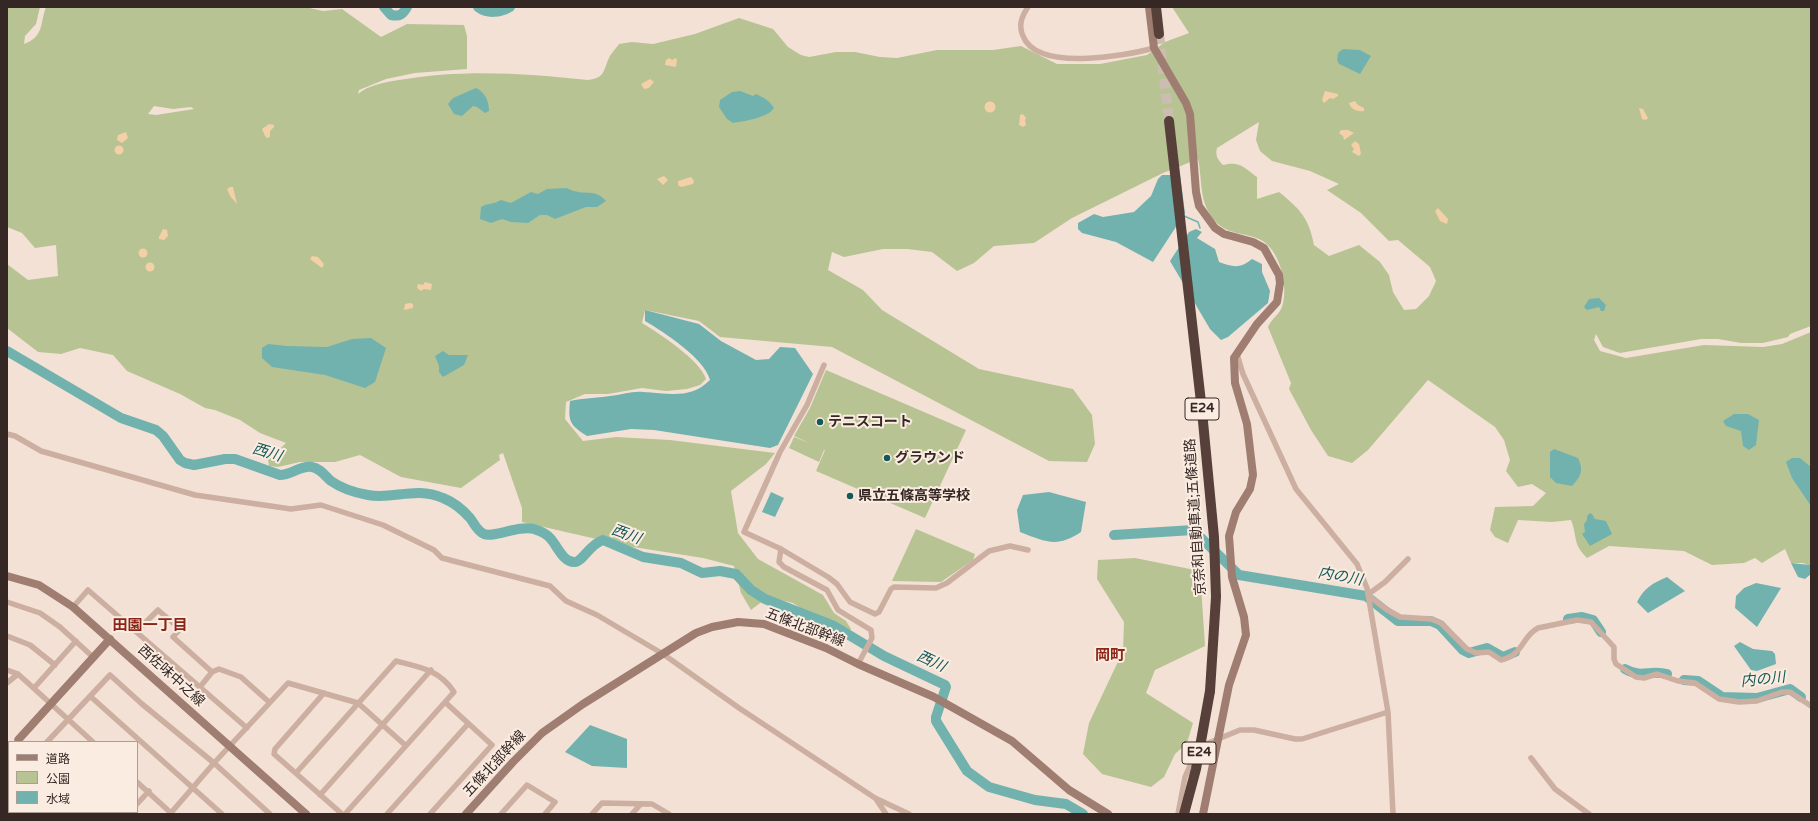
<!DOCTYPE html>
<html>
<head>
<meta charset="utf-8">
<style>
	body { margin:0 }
	#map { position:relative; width:1818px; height:821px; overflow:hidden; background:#f3e1d5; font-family:"Varela Round","Noto Sans JP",sans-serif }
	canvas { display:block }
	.frame { position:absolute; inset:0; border:8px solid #352724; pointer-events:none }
	.legend { position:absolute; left:8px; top:741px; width:130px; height:72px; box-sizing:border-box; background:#fbece1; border:1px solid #ac9d95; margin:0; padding:5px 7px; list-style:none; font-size:12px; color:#352724 }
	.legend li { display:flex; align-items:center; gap:8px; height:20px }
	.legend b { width:20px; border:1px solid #ac9d95 }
</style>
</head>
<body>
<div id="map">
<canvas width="1818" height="821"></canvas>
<div class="frame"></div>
<ul class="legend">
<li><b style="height:5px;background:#9f7d71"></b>道路</li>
<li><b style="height:11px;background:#b8c394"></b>公園</li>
<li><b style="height:11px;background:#71b2ae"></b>水域</li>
</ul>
</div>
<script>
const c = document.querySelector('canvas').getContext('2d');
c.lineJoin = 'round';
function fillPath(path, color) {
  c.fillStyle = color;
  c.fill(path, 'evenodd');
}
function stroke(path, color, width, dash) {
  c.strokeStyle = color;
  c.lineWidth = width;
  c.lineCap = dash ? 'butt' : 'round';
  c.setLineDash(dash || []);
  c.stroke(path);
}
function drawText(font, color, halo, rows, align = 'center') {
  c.font = font + ' "Varela Round","Noto Sans JP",sans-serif';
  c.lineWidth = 4;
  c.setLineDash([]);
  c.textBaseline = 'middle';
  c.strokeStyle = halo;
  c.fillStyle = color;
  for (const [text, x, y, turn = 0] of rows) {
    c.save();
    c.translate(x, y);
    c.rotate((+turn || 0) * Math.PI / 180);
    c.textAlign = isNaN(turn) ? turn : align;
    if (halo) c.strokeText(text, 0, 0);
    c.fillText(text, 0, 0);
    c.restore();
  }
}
fillPath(new Path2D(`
	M7 7H40L36 24 25 36 24 44C44 37 40 23 46 7H305L323 11 342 9 381 37 407 24 464 25 467 36V69L415 73 386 79 359 90 358 94C368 85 386 82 399 80 461 69 526 73 588 80 605 78 603 71 609 58 611 53 616 49 619 44L632 42 653 44 695 34 739 18 773 29 788 47 801 55 809 57 836 52H855L880 57 897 58 937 50H993L1021 46 1057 64H1100L1147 55 1165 42 1189 33 1172 7H1811V326L1790 334 1788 337 1763 343H1741L1718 339H1701L1620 353 1603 347 1596 334 1594 340 1600 351 1626 358 1704 345 1763 347 1782 344 1811 332V566L1803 563H1791L1785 549 1762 563 1755 558 1744 563 1712 565 1684 551 1609 546 1587 558C1572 543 1578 538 1571 520L1552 522 1518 520 1508 543 1495 537 1490 530 1495 507 1533 506 1546 493 1532 484 1518 487 1506 471 1510 460 1504 440 1495 427 1428 380 1368 450 1352 463 1328 456 1311 430 1289 389 1291 383 1268 327C1271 319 1279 315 1282 307 1289 287 1280 248 1259 239 1245 233 1228 234 1217 223 1198 204 1203 182 1198 159L1163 173 1072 218 1034 243 994 246 974 263 957 271 932 252 907 249H883L844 257 832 252 828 270 863 290 882 310 979 369 1073 389 1092 415 1095 444 1087 462 1049 461 832 347 720 337 699 321 645 310 642 323C660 334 700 360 706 379L700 385 687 389 666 391 642 388 608 394H585L566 402 565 419 583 441 616 437 670 440 775 453 766 464 731 491 738 533 758 559 823 595 834 613 846 621 851 629 846 634 830 627 793 603 768 597 751 610 741 593 734 566 703 558 627 546 522 522V508L503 453 499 455 500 460 461 488 401 477 360 455 335 462H300L278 467 269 466 268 460 286 443 260 433 240 420 215 410 205 408 180 394 127 371 113 355 80 348 61 354 38 352 7 328V264L28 280 58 276 56 245 35 248 22 233 7 227ZM154 106 173 109 191 107 194 109 156 115 148 114ZM1259 122 1256 140 1260 151 1272 161 1310 171 1339 184 1327 190 1361 213 1389 241 1398 240 1430 267 1436 281 1429 296 1416 309 1404 310 1393 292 1389 275 1380 262 1359 245 1329 256 1314 245C1309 218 1300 209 1279 192L1257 199V177C1243 167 1240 161 1223 165 1218 160 1215 156 1217 148Z
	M826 370 966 430 925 518 816 471 825 450H824L819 462 789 448 794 437 809 443 794 436 810 408Z
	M916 529 975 554 973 560 941 582 892 581Z
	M1135 558 1200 571 1205 646 1155 670 1146 693 1193 723 1187 743 1175 754 1164 777 1151 787 1102 774 1083 754 1089 723 1123 651 1124 622 1097 579 1098 560Z`), '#b8c394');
fillPath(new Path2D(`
	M669 58 672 60 676 58 677 60 676 67 665 65 666 60Z
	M650 79 654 82 649 88 644 89 641 84Z
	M1325 91 1338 94V96L1333 99 1330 98 1324 103 1322 100Z
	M1355 101 1358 105 1364 108V111C1360 112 1350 110 1349 103Z
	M984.5 107a5.5 5.5 0 1 1 11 0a5.5 5.5 0 1 1-11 0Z
	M1639 108 1643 109 1648 118 1646 120 1642 119Z
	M1023 114 1026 118 1025 120 1026 125 1023 127 1019 125 1020 115Z
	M269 124 274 125V127L270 131V137L267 138 265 136 262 129Z
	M1341 130H1348L1354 133 1344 140 1343 136 1339 133Z
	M126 132 128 138 122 143 117 140 118 135Z
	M1355 141 1359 144 1361 154 1359 156 1352 152 1354 149 1351 145Z
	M114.5 150a4.5 4.5 0 1 1 9 0a4.5 4.5 0 1 1-9 0Z
	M664 176 668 180 663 185 657 179Z
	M691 177 694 181 693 184 681 187 678 185V181Z
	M230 187H233L237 204 230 196 227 189Z
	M1438 208 1448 219 1447 224 1440 221 1435 211Z
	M163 229 167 230 168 236 164 240 159 239V237Z
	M138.5 253a4.5 4.5 0 1 1 9 0a4.5 4.5 0 1 1-9 0Z
	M312 256 318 257 324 264 322 268 310 259Z
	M145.5 267a4.5 4.5 0 1 1 9 0a4.5 4.5 0 1 1-9 0Z
	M425 282 432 284 431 290 424 289 421 291 417 288 418 284 423 285Z
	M410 303 413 304V308L404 310 405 304Z`), '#f3d0a7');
fillPath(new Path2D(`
	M1343 49 1360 50 1371 56 1360 74 1339 64 1337 60 1338 53Z
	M476 88C485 92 489 101 489 111L485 113 477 107 473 106 462 116 454 114 448 104 453 98Z
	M740 91 753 96 756 94C764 98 769 100 774 108 768 118 744 121 733 123L727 119 719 107 720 100 732 92Z
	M1162 175H1180L1185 213 1153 262 1116 242 1082 233 1078 229V223L1094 214 1103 217 1134 212 1151 196 1158 179Z
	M567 188C581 197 594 187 606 201L597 207H586L555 219 547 215H540L528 223 511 222 502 219 491 223 480 219 481 207C487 203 492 205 501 200L511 203 531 192 538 194 547 189Z
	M1196 229 1202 232 1197 238 1215 249 1219 262C1233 267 1240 269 1252 259L1262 264V272L1270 291 1268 303 1228 337 1221 340 1210 329 1170 261 1189 232Z
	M1599 298 1606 305 1604 311H1601L1599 307 1587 310 1584 307 1589 299Z
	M645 310 699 324 721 341 756 360 769 359 780 347 795 348 813 374 778 445 770 448 654 430 631 429 587 436C570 425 568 422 570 401 583 398 596 398 610 396 621 395 632 391 643 392 668 393 690 400 710 380 704 358 664 332 645 321Z
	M371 338 386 348 375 382 365 388 325 375 272 367 262 358V348L268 344 287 346 327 347 352 339Z
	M443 351 449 355H468L464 365 443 377 439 372V366L435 356Z
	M1734 414H1748L1759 420 1756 445 1749 450 1743 446 1741 431 1726 426 1723 421Z
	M1554 449 1578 458C1584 471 1581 476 1572 486L1556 483 1550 477V452Z
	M1792 458H1800L1811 467V506L1792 478 1786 462Z
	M771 492 784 498 775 517 762 512Z
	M1049 492 1086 502 1081 532C1057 548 1046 542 1020 532L1017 510 1023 495Z
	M1590 513 1592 514 1595 519 1606 521 1612 534 1590 546 1582 534 1585 532 1584 524 1587 520V516Z
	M1791 563 1810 565 1811 574 1805 579 1798 577Z
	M1667 577 1685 591 1648 613 1637 602C1644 588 1653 583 1667 577Z
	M1756 583 1781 588 1757 627 1735 608 1736 596 1744 588Z
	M1740 642 1753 649 1772 651 1775 654 1776 664 1757 671 1751 670 1734 646Z
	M590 725 627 739V768L592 766 565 752Z`), '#71b2ae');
stroke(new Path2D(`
	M1184 216 1198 222 1200 228`), '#71b2ae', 1.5);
stroke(new Path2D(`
	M384 7 391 15C400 17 403 14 407 7
	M478 7C487 14 500 13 510 7
	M7 351 121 418 156 430 163 436 180 460 185 463 194 465 225 459H235L280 475C291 475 301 465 312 467 320 468 325 476 331 481 341 488 356 493 368 495 393 500 415 486 443 498 453 502 463 510 470 518 474 523 477 531 484 534 494 538 518 525 534 529 540 531 546 533 550 538 557 545 563 563 575 562 582 562 590 544 603 540L643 557 681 563 702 573 720 571 736 574 751 590 765 599 834 626 884 656 945 685 946 687 936 717V721L967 771 989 787 1035 800 1066 804 1083 814
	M1114 535 1193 530 1239 575 1366 596 1398 621H1431L1440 625 1463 650 1469 653 1487 648 1503 657 1515 652
	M1568 619 1582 617 1593 620 1601 632
	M1625 669C1643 679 1649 669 1667 674
	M1684 680 1698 681 1722 697 1757 698 1790 689 1801 697`), '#71b2ae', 10);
stroke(new Path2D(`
	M1159 34 1169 121`), '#cdbcb2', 10, [10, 5]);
stroke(new Path2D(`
	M1028 7C1022 16 1018 25 1023 36 1037 72 1125 56 1154 48
	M1237 354 1243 374 1296 489 1357 564 1367 588 1388 712 1393 814
	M824 365 807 405 780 452 744 532 781 549 828 577 837 584 850 602 875 614 879 612 891 589 894 587 936 588 947 583 989 551 1010 546 1028 550
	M7 434 15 436 41 451 195 495 291 509 321 505 383 525 434 550 442 558 550 586 566 601 597 615 663 654 739 708 875 798 909 814
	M781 549 779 562 784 567 827 590 838 610 871 630 872 638 858 664
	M1368 592 1370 593 1385 582 1408 559
	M1369 596 1386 609 1400 617 1431 619 1441 623 1467 649 1476 653 1489 652 1501 660C1524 655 1521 637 1538 628L1577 620 1591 622 1614 647V659L1616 664 1636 677 1644 678 1657 674 1678 681 1695 683 1719 699 1739 702 1757 701 1782 692H1790L1811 706
	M7 602 40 613 60 627 93 657
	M73 607 88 590 247 728
	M137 631 158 610 180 629 173 637 212 672
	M7 636 30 645 55 665
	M7 670 18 674 93 742
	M7 683 18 674
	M200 687 212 672 219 669 241 677 269 702
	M34 688 76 641
	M324 693 275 749 274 754 342 814
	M90 696 222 814
	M47 742 110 675 142 704 214 763 270 814
	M1531 758 1555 789 1589 814
	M296 773 396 661C420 667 440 670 454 692L345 814
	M137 782 171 813
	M320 795 431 670
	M876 799 886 814
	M137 804 149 791
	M45 812 46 814
	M93 812V814
	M128 814 130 812
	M170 814 214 763 288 683 358 703 405 745
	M387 814 468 724
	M430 814 492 745 446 703
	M501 814 527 785 555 802 545 814
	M592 814 602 803 652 804 669 814
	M632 814 640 805
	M1178 814 1185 777 1192 761 1206 744 1240 730H1254L1295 739H1302L1388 712`), '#ccafa0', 5.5);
stroke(new Path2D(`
	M1149 7 1154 48 1186 103 1190 114 1196 192 1199 206 1215 228 1224 234 1253 242 1264 248 1279 275 1280 283 1277 302 1257 324 1234 358 1235 383 1247 424 1253 475 1250 489 1236 512 1229 536 1232 577 1244 617 1246 635 1229 685 1203 814
	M7 576 39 585 73 607 306 814
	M19 742 18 740 110 639
	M66 812 67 814
	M466 814 513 762 542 733 583 704 696 633 712 627 738 622 764 624 826 648 858 664 934 697 1012 741 1069 790 1108 814`), '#9f7d71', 8);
stroke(new Path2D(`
	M1156 7 1159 34
	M1169 121 1202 411 1214 537 1216 597 1210 691`), '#57403a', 10);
stroke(new Path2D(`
	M1184 814 1196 769 1210 691`), '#57403a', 10);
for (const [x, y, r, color] of [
	[820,422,4,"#165a57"],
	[887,458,4,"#165a57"],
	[850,496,4,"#165a57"]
]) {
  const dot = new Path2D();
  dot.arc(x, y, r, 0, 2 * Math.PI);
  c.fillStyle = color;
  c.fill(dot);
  stroke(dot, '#fbece1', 1.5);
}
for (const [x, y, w] of [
	[1202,409,34],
	[1199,753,34]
]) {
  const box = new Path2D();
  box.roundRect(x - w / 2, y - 11, w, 22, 3);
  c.fillStyle = '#fbece1';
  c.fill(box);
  stroke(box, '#352724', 1);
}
drawText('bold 13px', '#352724', null, [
	["E24",1202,409],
	["E24",1199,753]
]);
drawText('bold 14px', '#352724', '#fbece1', [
	["テニスコート",828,422],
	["グラウンド",895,458],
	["県立五條高等学校",858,496]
], 'left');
drawText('14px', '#352724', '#fbece1', [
	["京奈和自動車道;五條道路",1196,517,-94],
	["五條北部幹線",805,628,21],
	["西佐味中之線",171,676,42],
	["五條北部幹線",495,764,-47]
]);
drawText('italic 15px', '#165a57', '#fbece1', [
	["西川",267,453,17],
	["西川",626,535,20],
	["内の川",1340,577,10],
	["西川",931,662,25],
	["内の川",1763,680,-6]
]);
drawText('bold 15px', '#8b2516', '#fbece1', [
	["田園一丁目",150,626],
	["岡町",1110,656]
]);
</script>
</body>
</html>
